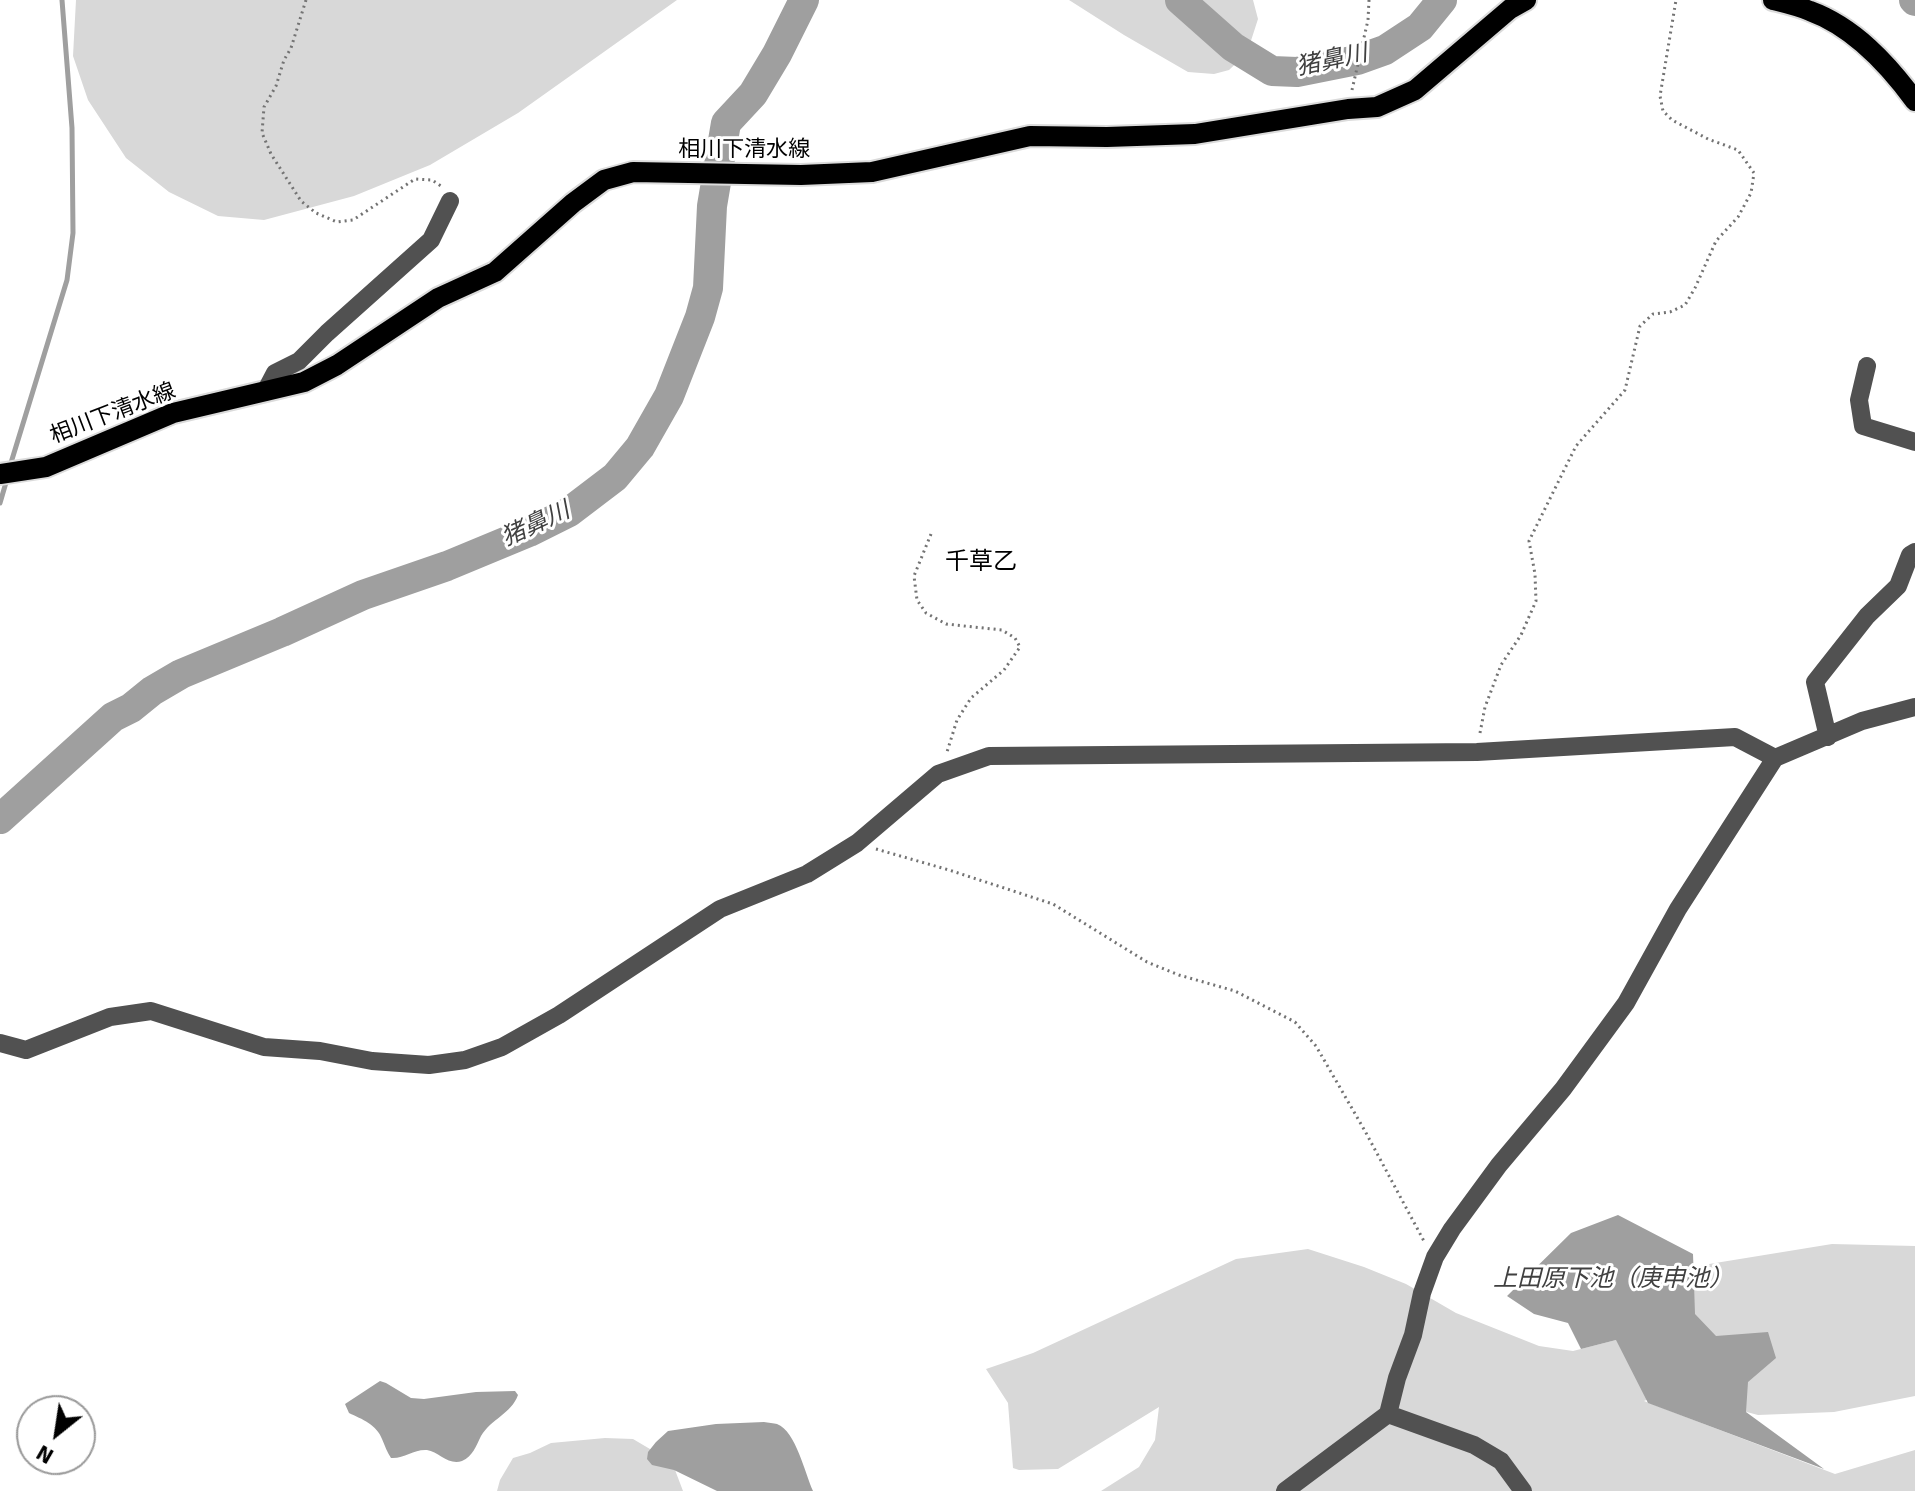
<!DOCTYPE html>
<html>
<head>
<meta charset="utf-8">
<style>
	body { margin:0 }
	#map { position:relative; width:1915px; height:1491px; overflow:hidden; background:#fff; font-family:Signika,sans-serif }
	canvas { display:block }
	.north { position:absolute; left:16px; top:1395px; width:80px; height:80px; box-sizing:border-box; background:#fff; border:2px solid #999; border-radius:50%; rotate:210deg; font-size:22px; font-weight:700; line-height:32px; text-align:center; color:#000 }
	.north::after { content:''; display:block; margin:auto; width:28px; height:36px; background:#000; clip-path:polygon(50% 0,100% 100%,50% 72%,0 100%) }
</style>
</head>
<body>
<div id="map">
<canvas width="1915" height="1491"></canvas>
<div class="north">N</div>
</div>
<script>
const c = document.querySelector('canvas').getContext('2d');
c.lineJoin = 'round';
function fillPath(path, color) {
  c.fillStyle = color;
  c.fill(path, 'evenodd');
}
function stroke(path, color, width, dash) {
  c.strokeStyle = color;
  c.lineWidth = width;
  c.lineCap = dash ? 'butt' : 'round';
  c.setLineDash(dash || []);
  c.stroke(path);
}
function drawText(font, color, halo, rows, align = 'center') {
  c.font = font + ' Signika,"Noto Sans JP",sans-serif';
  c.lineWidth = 6;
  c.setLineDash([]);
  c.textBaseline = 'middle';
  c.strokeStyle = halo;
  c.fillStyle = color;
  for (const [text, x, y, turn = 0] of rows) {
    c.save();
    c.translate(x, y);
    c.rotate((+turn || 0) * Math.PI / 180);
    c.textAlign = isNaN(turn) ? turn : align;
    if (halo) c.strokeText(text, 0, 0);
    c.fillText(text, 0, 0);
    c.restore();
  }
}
fillPath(new Path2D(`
	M76 0H677L518 113 430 165 354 196 264 220 218 216 169 192 126 158 88 100 73 56Z
	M1069 0H1253L1258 19 1247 53 1229 70 1214 74 1188 72 1124 35Z
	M1832 1244 1915 1246V1396L1834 1412 1758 1415 1668 1391 1644 1401 1835 1474 1915 1450V1491H1101L1139 1467 1155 1440 1159 1407 1058 1469 1019 1470 1013 1468 1008 1403 986 1369 1033 1353 1236 1259 1308 1249 1364 1267 1406 1284 1456 1313 1539 1346 1573 1351 1616 1340 1642 1295 1703 1265Z
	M605 1438 633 1439 672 1462 683 1491H497L500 1480 513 1458 530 1453 551 1443Z`), '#d8d8d8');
fillPath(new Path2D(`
	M1618 1215 1693 1254 1695 1314 1716 1336 1768 1332 1776 1358 1748 1382 1746 1412 1824 1469 1648 1403 1616 1340 1581 1349 1568 1323 1534 1314 1507 1296 1571 1233Z
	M380 1381 386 1383 411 1398 424 1399 476 1392 515 1391 518 1395C511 1414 491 1419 481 1436 476 1446 473 1456 462 1461 449 1466 439 1452 427 1450 414 1449 404 1459 391 1458 387 1452 385 1446 382 1439 377 1425 362 1419 349 1413L345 1404Z
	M764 1422C768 1423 774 1423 777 1424 796 1431 805 1474 813 1491H717L674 1470 652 1465 647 1459 648 1452 656 1442 668 1431 716 1424Z`), '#9f9f9f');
stroke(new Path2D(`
	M10 466 67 280 73 233 72 128 62 0
	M0 503 7 479`), '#9f9f9f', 5);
stroke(new Path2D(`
	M1180 0 1233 47 1272 71 1297 72 1357 60 1385 50 1420 27 1442 0
	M1914 0 1915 1
	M0 819 113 717 131 708 152 691 181 674 282 632 363 595 447 566 529 532 569 512 615 477 640 447 669 396 700 317 708 288 712 206 726 123 753 94 777 54 804 0`), '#9f9f9f', 30);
const major = new Path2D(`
	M1773 0C1785 3 1798 6 1810 11 1854 27 1888 64 1915 101
	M0 474 46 467 173 413 304 382 337 365 438 298 495 272 573 203 604 180 633 172 801 175 872 172 1030 136 1107 137 1195 134 1348 109 1377 107 1415 90 1510 9 1526 0`);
stroke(major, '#dbdbdb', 24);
stroke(new Path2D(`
	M306 0 291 48 284 60 276 86 264 107 262 133 271 154 301 201 316 213 337 222 353 220 415 179 432 180 441 186
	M1352 90 1368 20 1369 0
	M931 534 914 576 917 600 926 613 946 624 1002 630 1015 638 1020 647 1004 670 971 698 957 720 947 752
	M1480 733 1485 707 1501 665 1521 635 1536 601 1535 574 1529 541 1576 446 1625 390 1640 326 1653 314 1670 312 1685 305 1695 288 1716 241 1738 217 1751 193 1754 173 1738 150 1708 139 1672 120 1663 111 1660 96 1676 0
	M876 849 949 870 1053 904 1147 962 1179 975 1235 991 1295 1022 1316 1046 1365 1131 1425 1243`), '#737373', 3, [2, 4]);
stroke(new Path2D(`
	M1867 366 1859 400 1863 426 1915 442
	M265 392 275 373 299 361 327 333 431 240 450 201
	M1828 737 1815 682 1867 616 1898 586 1910 555 1915 552
	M0 1043 26 1050 110 1017 151 1011 264 1047 320 1051 372 1061 429 1065 465 1060 502 1047 559 1015 720 909 807 874 857 843 938 774 989 756 1477 752 1735 737 1775 758
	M1388 1414 1474 1445 1501 1461 1523 1491
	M1285 1491 1388 1414 1397 1378 1413 1335 1422 1293 1435 1257 1452 1229 1499 1165 1563 1089 1626 1003 1678 909 1775 758 1862 721 1915 707`), '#515151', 18);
stroke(major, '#000', 20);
drawText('22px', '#000', '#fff', [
	["相川下清水線",744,150],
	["相川下清水線",113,414,-21]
]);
drawText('italic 24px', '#404040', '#fff', [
	["猪鼻川",1332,61,-12],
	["猪鼻川",536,525,-25],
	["上田原下池（庚申池）",1613,1280]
]);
drawText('24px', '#000', '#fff', [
	["千草乙",981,563]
]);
</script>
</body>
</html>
